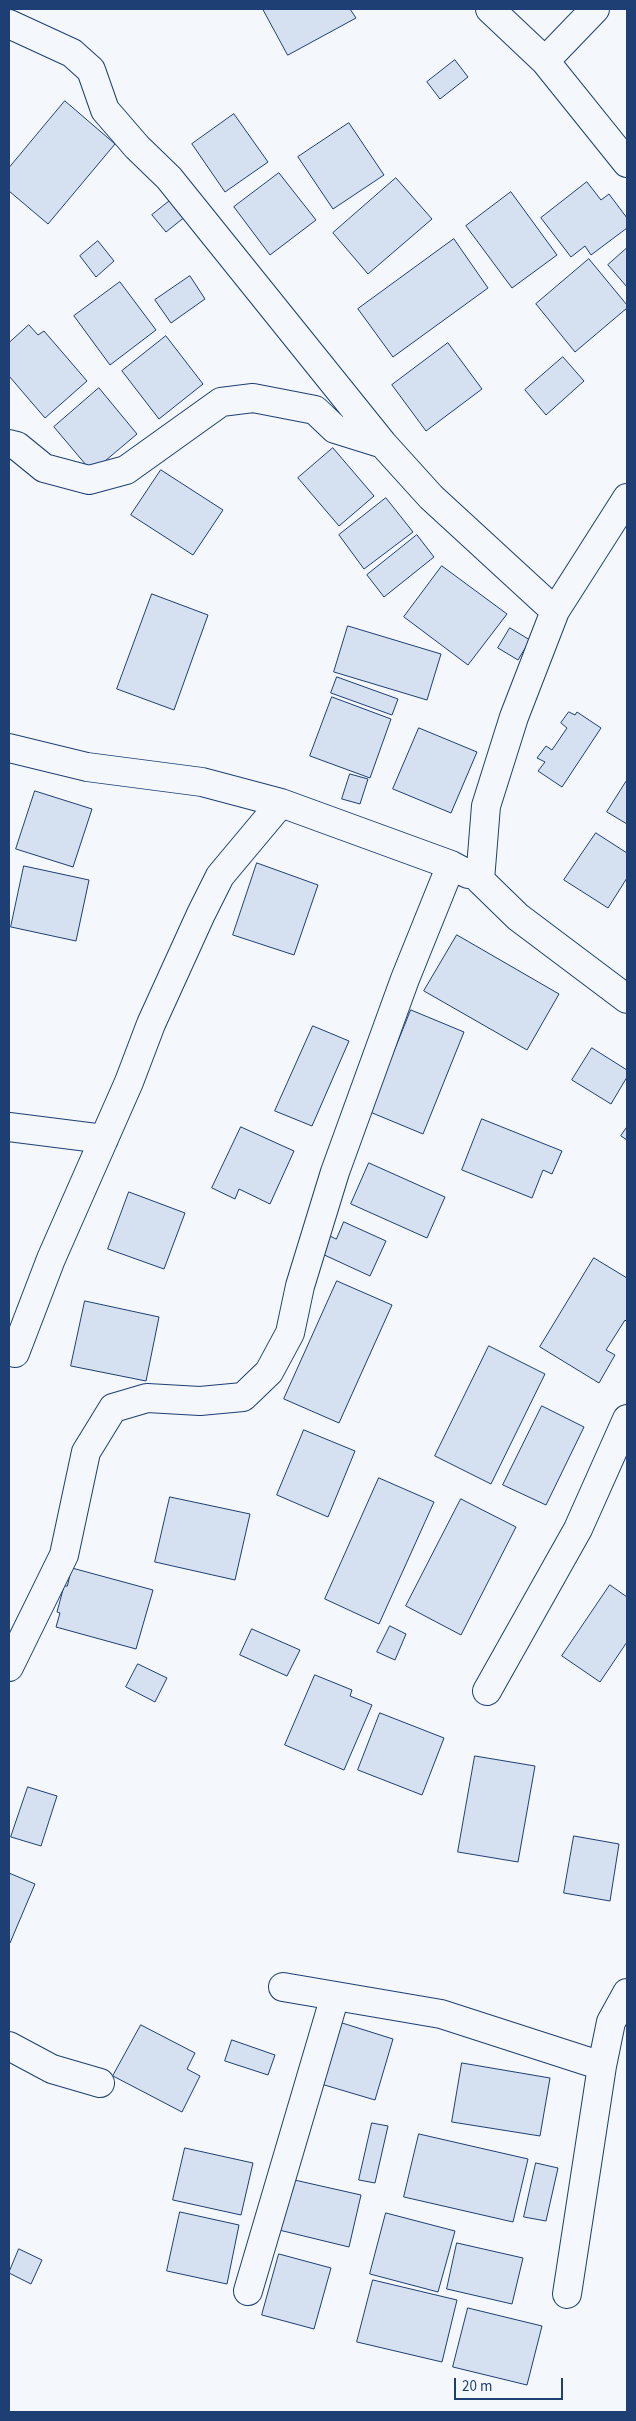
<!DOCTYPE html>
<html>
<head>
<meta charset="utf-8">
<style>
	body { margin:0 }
	#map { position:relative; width:636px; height:2421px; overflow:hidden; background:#f4f7fb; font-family:"Source Sans 3",sans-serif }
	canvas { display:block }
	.frame { position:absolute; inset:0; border:10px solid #1d3f73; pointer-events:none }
	.scale { position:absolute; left:454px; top:2378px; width:109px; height:22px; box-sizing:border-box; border:2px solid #1d3f73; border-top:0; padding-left:6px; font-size:15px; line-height:18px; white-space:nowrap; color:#1d3f73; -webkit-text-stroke:4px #f4f7fb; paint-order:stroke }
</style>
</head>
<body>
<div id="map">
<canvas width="636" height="2421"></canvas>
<div class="frame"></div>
<div class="scale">20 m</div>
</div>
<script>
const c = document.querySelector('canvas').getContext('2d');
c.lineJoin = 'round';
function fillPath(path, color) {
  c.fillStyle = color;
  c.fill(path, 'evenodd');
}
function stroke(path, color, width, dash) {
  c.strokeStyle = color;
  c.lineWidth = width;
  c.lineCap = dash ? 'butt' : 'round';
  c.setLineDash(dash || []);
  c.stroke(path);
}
const building = new Path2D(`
	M263 9H350L356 18 288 55Z
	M455 60 468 77 440 99 427 82Z
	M65 101 115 144 48 224 9 191V168Z
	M234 114 268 162 225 192 192 144Z
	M349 123 384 175 333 209 298 157Z
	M279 173 316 220 270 255 234 207Z
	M396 178 432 219 368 274 333 233Z
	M587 182 601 200 609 194 627 218V228L591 255 585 246 571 257 541 218Z
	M511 192 557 255 512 288 466 226Z
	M172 199 186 216 166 232 152 215Z
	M454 239 488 288 393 357 358 309Z
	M98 241 114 261 96 277 80 256Z
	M627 248V287L608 265Z
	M589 259 627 305V308L575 352 536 304Z
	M190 276 205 299 171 323 155 300Z
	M120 282 156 330 110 365 74 316Z
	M29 325 38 335 44 331 87 381 45 418 9 376V343Z
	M166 336 203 384 159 419 122 371Z
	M448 343 482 389 426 431 392 385Z
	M563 357 584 381 546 415 525 390Z
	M99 388 137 434 92 472 54 427Z
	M333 448 374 496 339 526 298 478Z
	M161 470 223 510 193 555 131 515Z
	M386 498 413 532 364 569 339 535Z
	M417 535 434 557 384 597 367 575Z
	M442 566 507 614 468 665 404 617Z
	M152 594 208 615 174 710 117 689Z
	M348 626 441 654 427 700 334 672Z
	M510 628 530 640 518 660 498 648Z
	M337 677 398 699 392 715 331 693Z
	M332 697 391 719 370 778 310 756Z
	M569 712 575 715 577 712 601 728 562 787 538 771 545 762 537 758 546 746 552 750 567 728 561 723Z
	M419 728 477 752 451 813 393 789Z
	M350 774 368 779 360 804 342 799Z
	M627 780V824L607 812Z
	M35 791 92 809 73 867 16 849Z
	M596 833 627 853V878L608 908 564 880Z
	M257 863 318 885 294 955 233 935Z
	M24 866 89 880 76 941 11 927Z
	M457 935 559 994 527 1050 424 991Z
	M411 1010 464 1032 423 1134 370 1112Z
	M313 1026 349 1041 312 1126 275 1111Z
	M592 1048 627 1070V1077L611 1104 572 1080Z
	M482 1119 562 1151 552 1174 543 1170 532 1198 462 1170Z
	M241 1127 294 1151 270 1204 239 1189 235 1199 212 1188Z
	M627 1127V1140L621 1136Z
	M369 1163 445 1197 427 1238 351 1204Z
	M129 1192 185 1213 164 1269 108 1249Z
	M344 1222 386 1241 370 1276 320 1253 328 1235 336 1239Z
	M594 1258 627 1278V1322L625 1320 606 1350 615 1355 599 1383 540 1347Z
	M337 1281 392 1305 339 1423 284 1399Z
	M85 1301 159 1317 146 1381 71 1366Z
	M489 1346 545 1374 491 1484 435 1456Z
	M542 1406 584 1427 546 1505 503 1485Z
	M304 1430 355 1451 328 1517 277 1495Z
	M379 1478 434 1502 379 1624 325 1599Z
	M170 1497 250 1514 235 1580 155 1562Z
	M461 1499 516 1527 461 1635 406 1606Z
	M72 1568 153 1590 136 1649 56 1627 60 1613 57 1612 64 1586H67Z
	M610 1585 627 1597V1642L600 1682 562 1656Z
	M390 1626 406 1634 395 1660 377 1652Z
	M252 1629 300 1650 287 1676 240 1655Z
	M138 1664 167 1678 155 1702 126 1687Z
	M315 1675 352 1690 350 1696 372 1705 344 1770 285 1745Z
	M380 1713 444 1738 422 1795 358 1770Z
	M475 1756 535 1766 518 1862 458 1852Z
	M28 1787 57 1796 41 1846 11 1837Z
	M574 1836 619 1844 610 1901 564 1893Z
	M9 1873 35 1884 10 1943H9Z
	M339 2022 393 2039 375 2100 321 2084Z
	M141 2025 195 2053 187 2069 200 2076 182 2112 113 2076Z
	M232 2040 275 2055 268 2075 225 2061Z
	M462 2063 550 2078 540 2136 452 2122Z
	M372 2123 388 2126 375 2183 359 2180Z
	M419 2134 528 2159 513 2222 404 2197Z
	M185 2148 253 2163 241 2215 173 2200Z
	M536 2163 558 2168 546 2221 524 2217Z
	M290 2179 361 2195 349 2247 279 2230Z
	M180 2212 239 2225 227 2284 167 2271Z
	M386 2213 455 2231 438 2292 370 2274Z
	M457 2243 523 2258 512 2304 447 2289Z
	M19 2249 42 2260 31 2284 9 2273Z
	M279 2254 331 2268 314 2329 262 2315Z
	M373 2280 457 2300 442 2362 357 2342Z
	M468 2308 542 2326 527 2385 453 2367Z`);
fillPath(building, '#d5e0f0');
stroke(building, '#1d3f73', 1);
const minor = new Path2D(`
	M490 9 545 61 627 163
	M9 24 72 53 91 70 105 110 137 147 169 178 383 444 431 497 555 611
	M545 61 595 9
	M9 444 17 446 44 468 89 480 126 470 221 402 253 398 315 410 335 429 383 444
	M627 498 555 611 514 717 486 806 480 880 518 917 627 999
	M9 748 87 767 202 782 281 803 451 865 468 874
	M9 1127 104 1139
	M15 1353 51 1259 129 1082 151 1024 201 914 220 876 281 803
	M9 1667 64 1555 86 1452 113 1408 147 1398 200 1401 243 1397 269 1372 290 1333 300 1286 335 1172 405 979 451 865
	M487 1691 578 1529 627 1419
	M283 1987 441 2014 602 2066
	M9 2046 52 2069 100 2083
	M248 2291 335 1996
	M567 2294 602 2066 611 2022 627 1993`);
stroke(minor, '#1d3f73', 30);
stroke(minor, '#f4f7fb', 28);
</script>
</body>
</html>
